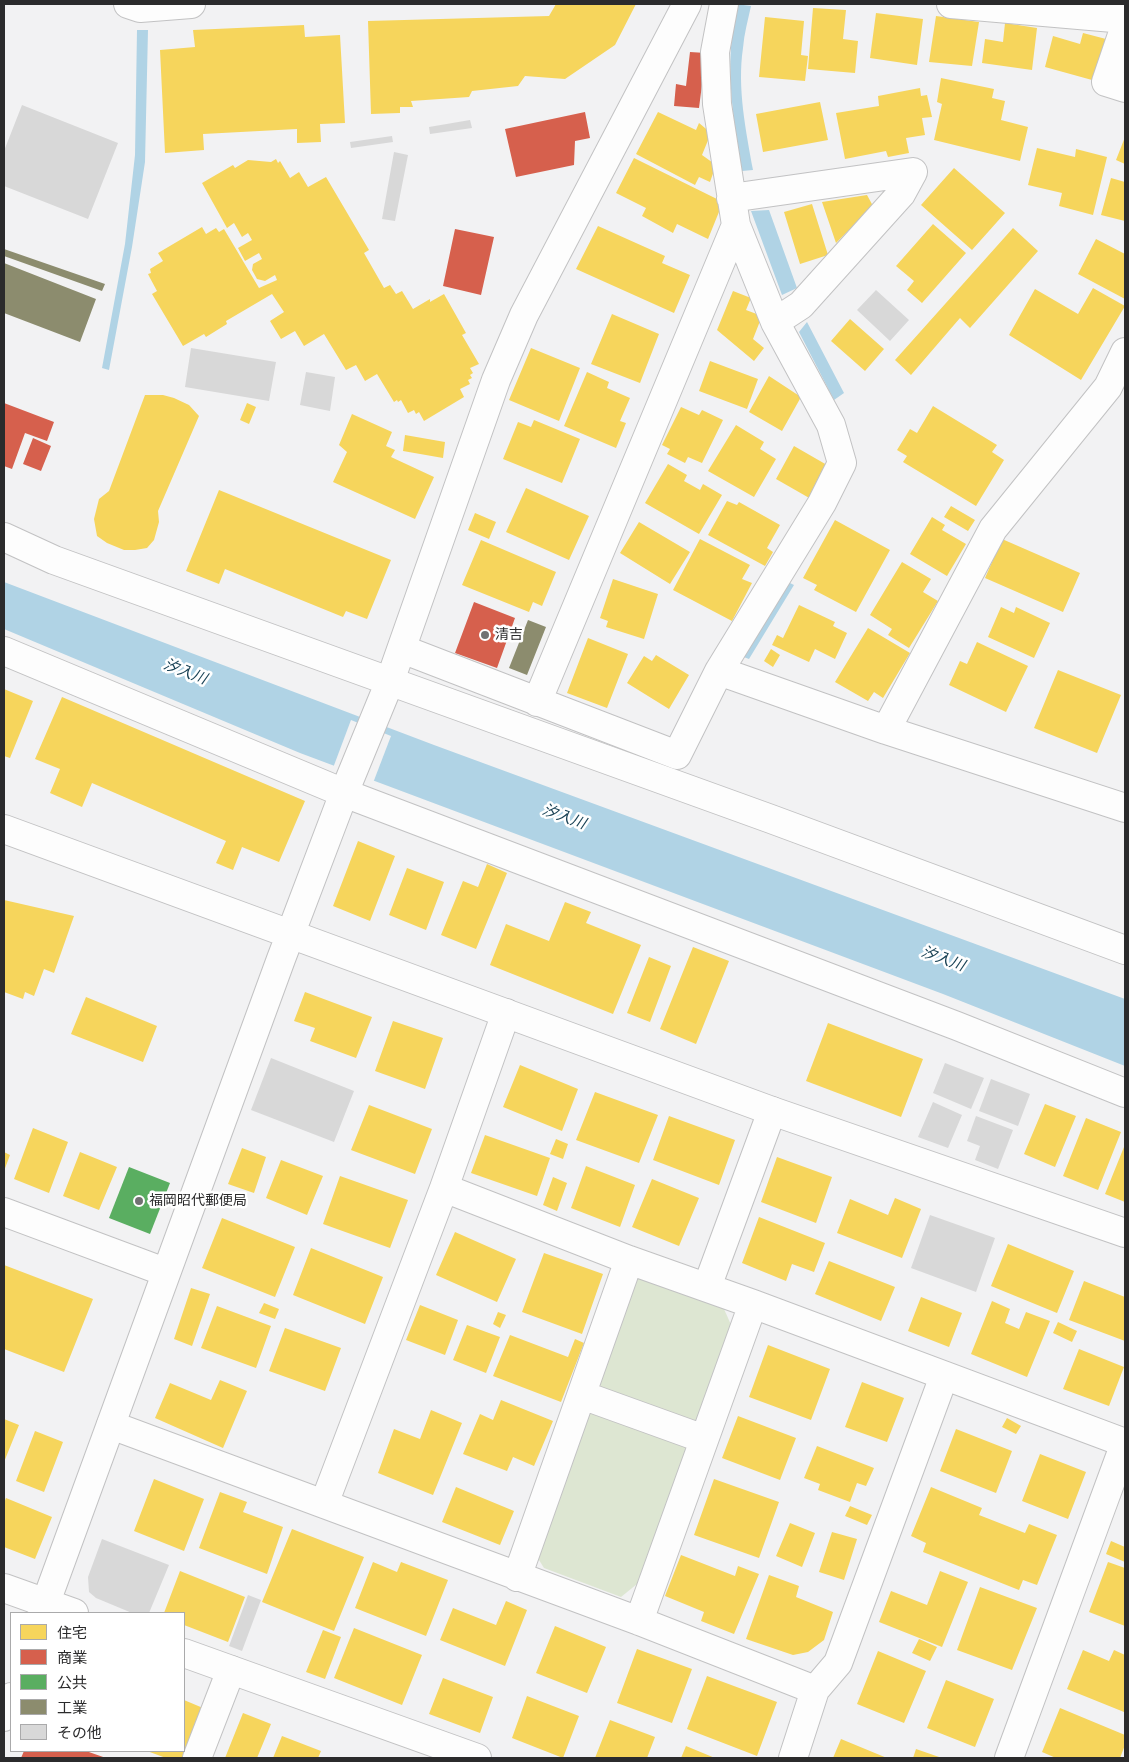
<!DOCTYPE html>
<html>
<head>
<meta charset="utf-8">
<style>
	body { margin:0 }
	#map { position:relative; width:1129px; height:1762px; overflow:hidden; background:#f2f2f3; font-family:Montserrat,"Noto Sans JP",sans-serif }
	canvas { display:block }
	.frame { position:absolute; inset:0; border:5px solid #2b2b2c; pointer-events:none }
	.legend { position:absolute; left:10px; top:1612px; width:175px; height:140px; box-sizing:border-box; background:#fff; border:1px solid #aaaaab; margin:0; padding:6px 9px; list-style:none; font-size:15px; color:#2b2b2c }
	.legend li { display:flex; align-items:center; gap:10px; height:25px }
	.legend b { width:25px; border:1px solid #aaaaab }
</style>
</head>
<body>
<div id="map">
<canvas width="1129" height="1762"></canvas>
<div class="frame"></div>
<ul class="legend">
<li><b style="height:14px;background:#f6d55c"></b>住宅</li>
<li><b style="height:14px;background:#d6604d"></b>商業</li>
<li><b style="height:14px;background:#5aae61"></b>公共</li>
<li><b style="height:14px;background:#8c8c6e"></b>工業</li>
<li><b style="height:14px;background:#d8d8d8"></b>その他</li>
</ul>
</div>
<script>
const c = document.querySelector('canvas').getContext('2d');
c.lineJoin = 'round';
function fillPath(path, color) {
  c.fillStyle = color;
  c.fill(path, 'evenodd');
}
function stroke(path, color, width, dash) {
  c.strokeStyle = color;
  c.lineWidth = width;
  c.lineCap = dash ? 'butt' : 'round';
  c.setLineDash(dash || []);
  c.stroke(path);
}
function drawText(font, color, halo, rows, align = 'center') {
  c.font = font + ' Montserrat,"Noto Sans JP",sans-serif';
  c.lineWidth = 5;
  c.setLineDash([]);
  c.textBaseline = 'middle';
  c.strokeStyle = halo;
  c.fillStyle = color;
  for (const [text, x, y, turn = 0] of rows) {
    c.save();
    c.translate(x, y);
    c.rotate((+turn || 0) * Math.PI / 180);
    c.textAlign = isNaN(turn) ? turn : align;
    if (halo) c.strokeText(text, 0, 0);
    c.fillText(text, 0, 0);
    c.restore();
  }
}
fillPath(new Path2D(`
	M642 1276 724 1309 732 1327 637 1584 621 1597 544 1568 534 1552 631 1283Z`), '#dde6d2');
fillPath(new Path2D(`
	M736 4 751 6C748 20 744 34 743 48 737 88 746 131 753 170L742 171C735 130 728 89 731 47 732 33 734 18 736 4Z
	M137 30H148L145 162 132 247 109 370 102 368 125 244 135 155Z
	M769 210 797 288 782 295 751 211Z
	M807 322 844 393 834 400 799 332Z
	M786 581 794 585 749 659 741 656Z
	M4 582 434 745 1125 999V1066L943 994 300 753 4 629Z`), '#b0d3e5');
fillPath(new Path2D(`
	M351 720 391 736 373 783 333 768Z`), '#f2f2f3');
fillPath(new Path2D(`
	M556 4H636L615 45 565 79 525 76 518 86 472 91 469 97 411 101 413 107H400V113L371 114 368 21 549 16Z
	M813 8 846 10 843 39 858 41 855 73 808 69Z
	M876 13 923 19 917 65 870 58Z
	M936 16 979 22 972 66 929 62Z
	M765 17 804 21 801 55 808 56 805 81 759 77Z
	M1005 23 1037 28 1032 70 982 63 985 39 1003 42Z
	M304 25 305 37 340 35 345 123 320 124 321 142 297 143V129L203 134 204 150 165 153 160 50 195 47 193 30Z
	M1083 33 1106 39 1092 80 1045 67 1053 36 1080 44Z
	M941 78 994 89 992 98 1005 101 1001 120 1028 127 1020 161 934 140 942 104 937 102Z
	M920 88 921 96 927 95 932 117 922 118 925 135 906 138 909 153 888 157 886 151 845 159 836 113 879 106 878 96Z
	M820 102 828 140 763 152 756 114Z
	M658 112 696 130 699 123 711 133 702 155 716 165 710 182 699 177 695 185 636 154Z
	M1125 137V164L1116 160Z
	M1037 148 1075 157 1076 149 1107 157 1093 215 1059 206 1062 193 1028 185Z
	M634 158 723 202 708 239 677 224 673 233 642 216 646 208 616 193Z
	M276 159 278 163 280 161 290 178 299 172 308 187 326 177 369 250 364 253 384 288 390 285 396 294 402 291 413 309 430 299V302L444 294 466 333 462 335 479 364 470 368 473 373 470 375 472 378 468 380 470 384 460 389 464 397 424 421 419 412 416 414 414 410 408 413 401 400 398 402 397 400 394 402 377 374 365 381 356 365 346 370 324 334 304 346 295 331 281 339 270 321 284 312 272 294 226 321 227 324 206 337 204 334 183 346 152 294 157 291 150 278 148 274 151 273 150 269 163 261 158 253 202 227 206 234 216 228 219 232 224 229 259 288 277 280 275 275 265 281 257 279 252 270 253 264 262 259 259 253 245 261 238 248 252 240 248 233 242 237 234 223 227 228 202 183 233 165 235 168 248 160 271 162Z
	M954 168 1005 213 972 250 921 205Z
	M1111 178 1125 182V221L1101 215Z
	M867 195 873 206 836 243 822 202Z
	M812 204 828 255 800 264 784 212Z
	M933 224 966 253 922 303 907 290 914 281 896 266Z
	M598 226 665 256 662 263 690 275 674 313 576 269Z
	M1013 228 1038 251 970 328 960 318 911 375 895 360Z
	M1096 239 1125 254V299L1078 274Z
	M1093 288 1125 306 1081 380 1009 335 1035 289 1078 314Z
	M733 291 751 298 746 310 762 316 753 339 764 348 754 361 717 330Z
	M612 314 659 334 640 383 591 364Z
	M850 319 884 349 865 371 831 341Z
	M531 348 580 368 559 421 509 400Z
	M710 361 758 379 747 409 699 391Z
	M587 372 609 382 607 388 630 398 620 421 626 423 616 448 564 426Z
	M769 376 801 397 782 431 749 412Z
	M145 395H163L174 398 189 405 199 416 158 511 159 522 154 540 147 548 135 550H124L107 543 97 536 94 519 99 499 109 491Z
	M247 403 256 407 249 424 240 420Z
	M933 406 997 445 992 452 1004 460 976 506 903 462 907 456 897 450 910 429 917 433Z
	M681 407 699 415 702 410 723 420 702 463 688 457 685 463 667 454 670 449 662 445Z
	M352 414 392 432 386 446 395 450 391 457 434 477 415 519 333 482 347 452 339 445Z
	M534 420 580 439 562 483 503 459 518 422 531 427Z
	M736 425 764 442 760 449 776 459 754 497 708 471Z
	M405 435 445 442 443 458 403 451Z
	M794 446 827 465 811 499 776 479Z
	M668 464 687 475 684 481 700 490 703 484 722 495 699 534 645 503Z
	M526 488 589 516 569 560 506 532Z
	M219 490 391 560 367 619 346 611 343 617 225 569 219 584 186 571Z
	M727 501 737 505 739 502 780 525 767 548 773 552 765 566 708 535Z
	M951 506 975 520 968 531 944 517Z
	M475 513 496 522 489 539 468 530Z
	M932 517 945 525 942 530 966 544 947 576 910 554Z
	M835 520 890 550 856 612 814 590 817 585 803 578Z
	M639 522 690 552 670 584 620 553Z
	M700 539 750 565 742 579 752 583 732 621 673 590Z
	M1002 539 1080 573 1063 612 985 578Z
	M481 540 556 572 542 606 533 602 529 612 462 585Z
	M902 562 931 579 923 592 938 601 909 648 888 635 892 629 870 615Z
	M613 579 658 594 644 639 606 627 608 621 600 618Z
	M799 605 835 622 833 626 847 633 835 659 815 649 809 662 772 645 777 635 783 638Z
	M1001 607 1014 613 1016 607 1050 623 1034 658 988 637Z
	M868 628 910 653 883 698 874 692 868 701 835 682Z
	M588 638 628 654 607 708 567 693Z
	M977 642 1028 666 1006 712 949 685 960 661 967 664Z
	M771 649 780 655 773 667 764 661Z
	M656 655 689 675 669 709 627 683 644 656 652 661Z
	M1058 670 1121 695 1097 753 1034 728Z
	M4 689 33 701 10 758 4 756Z
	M62 697 305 801 279 862 242 847 233 870 216 863 226 841 92 783 82 807 50 793 60 769 35 759Z
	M358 841 395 856 370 921 333 906Z
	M487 864 507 873 476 949 441 935 463 881 478 887Z
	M407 868 444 882 426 930 389 915Z
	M4 900 74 916 54 973 44 969 34 996 25 992 23 999 4 992Z
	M565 902 591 912 586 923 641 945 613 1014 490 965 506 924 549 941Z
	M693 947 729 961 696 1044 660 1029Z
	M649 957 671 966 650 1022 627 1013Z
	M305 992 372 1017 356 1058 310 1041 315 1028 294 1021Z
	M86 997 157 1026 143 1062 71 1034Z
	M393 1021 443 1038 425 1089 375 1071Z
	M828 1023 923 1059 901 1117 806 1081Z
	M520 1065 578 1089 562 1131 503 1107Z
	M595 1092 658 1115 639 1163 576 1140Z
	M1045 1104 1076 1116 1055 1167 1024 1154Z
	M369 1105 432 1129 415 1174 351 1150Z
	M669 1116 735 1140 719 1185 653 1160Z
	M1086 1118 1121 1132 1098 1190 1063 1176Z
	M33 1128 68 1142 49 1193 14 1179Z
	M485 1135 550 1158 537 1196 471 1173Z
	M556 1139 568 1144 563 1159 550 1154Z
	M1124 1147H1125V1202L1105 1194Z
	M242 1148 266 1157 254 1193 228 1184Z
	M4 1152 10 1155 4 1171Z
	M80 1152 117 1167 99 1210 63 1196Z
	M777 1157 832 1177 816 1223 761 1202Z
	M281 1160 323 1176 307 1215 266 1198Z
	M586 1166 635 1185 620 1227 571 1208Z
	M340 1176 408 1200 390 1248 323 1224Z
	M553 1177 567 1183 557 1211 543 1205Z
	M652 1179 699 1198 679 1246 632 1227Z
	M895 1198 921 1209 902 1258 837 1233 850 1199 888 1215Z
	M759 1217 825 1243 814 1272 792 1264 786 1281 742 1263Z
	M222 1218 295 1247 275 1297 202 1268Z
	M455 1232 516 1259 497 1302 436 1275Z
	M1008 1244 1074 1271 1057 1313 991 1286Z
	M311 1248 383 1277 365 1324 293 1295Z
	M544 1253 603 1274 582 1334 522 1312Z
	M829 1261 895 1287 881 1321 815 1294Z
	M4 1265 93 1299 64 1372 4 1349Z
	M1084 1281 1125 1297V1341L1069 1320Z
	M191 1288 210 1294 192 1346 174 1339Z
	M921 1297 962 1313 949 1347 908 1331Z
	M992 1301 1010 1309 1005 1323 1019 1329 1026 1312 1050 1321 1027 1377 971 1354Z
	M264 1303 279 1309 275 1319 259 1313Z
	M420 1305 458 1320 445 1355 406 1340Z
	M217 1306 271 1326 256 1368 201 1348Z
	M498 1312 506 1315 500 1328 493 1324Z
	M1058 1322 1077 1331 1072 1342 1053 1333Z
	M467 1325 500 1337 486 1373 453 1360Z
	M285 1328 341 1348 325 1391 269 1371Z
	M510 1335 568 1357 575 1339 584 1343 561 1402 493 1376Z
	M768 1345 830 1369 811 1420 749 1397Z
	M1079 1349 1124 1367 1109 1406 1063 1389Z
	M220 1380 247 1391 223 1448 155 1418 170 1383 211 1400Z
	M862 1382 904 1398 887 1442 845 1427Z
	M501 1400 553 1421 534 1466 513 1457 507 1471 463 1454 480 1414 493 1420Z
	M431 1410 462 1423 433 1495 378 1473 394 1429 420 1439Z
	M738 1416 796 1438 780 1480 722 1458Z
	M1007 1418 1021 1426 1016 1434 1002 1427Z
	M4 1419 19 1425 4 1462Z
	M956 1429 1012 1451 996 1493 940 1471Z
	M35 1431 63 1442 44 1492 16 1481Z
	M817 1446 874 1468 866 1486 857 1483 850 1502 818 1490 820 1484 804 1478Z
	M1040 1454 1086 1472 1068 1519 1022 1501Z
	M154 1479 204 1499 184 1551 134 1531Z
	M714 1479 779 1502 759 1558 694 1535Z
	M456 1487 514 1511 500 1545 442 1522Z
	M931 1487 982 1508 979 1515 1025 1533 1029 1524 1057 1535 1037 1585 1023 1580 1019 1590 923 1552 926 1543 911 1536Z
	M220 1492 247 1502 243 1512 283 1527 267 1574 199 1548Z
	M6 1498 52 1517 35 1559 4 1547V1503Z
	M850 1506 872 1515 867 1525 845 1516Z
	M790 1523 815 1533 802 1567 776 1556Z
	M292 1529 364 1557 334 1631 262 1602Z
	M832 1532 857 1539 844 1580 819 1572Z
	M1111 1541 1125 1547V1562L1106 1554Z
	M681 1555 735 1576 738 1566 759 1574 734 1634 701 1621 704 1612 665 1596Z
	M373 1562 397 1572 401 1562 448 1580 426 1636 355 1608Z
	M1108 1562 1125 1568V1626L1089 1612Z
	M180 1571 245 1597 228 1642 184 1625V1613H164Z
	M940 1571 968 1582 942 1647 879 1622 891 1591 927 1605Z
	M769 1575 799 1586 796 1597 833 1612 824 1640 808 1652 793 1655 746 1639Z
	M980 1587 1037 1608 1012 1670 957 1650Z
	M506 1601 527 1610 505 1666 440 1640 453 1608 496 1625Z
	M555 1626 606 1647 587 1693 536 1673Z
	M354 1628 422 1655 402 1705 334 1678Z
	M323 1630 341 1637 325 1679 306 1672Z
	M919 1639 937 1647 930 1661 912 1653Z
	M637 1649 692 1669 672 1723 617 1703Z
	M1083 1650 1109 1661 1114 1650 1125 1655V1709L1124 1712 1067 1689Z
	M878 1651 926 1671 904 1723 857 1704Z
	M707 1676 777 1702 757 1756 687 1729Z
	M443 1678 493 1697 480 1733 429 1714Z
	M946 1680 994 1699 975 1747 927 1728Z
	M527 1696 579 1716 563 1758 512 1738Z
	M184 1700 203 1708 184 1758H166L147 1751H184Z
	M1060 1708 1125 1735V1745L1120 1758H1056L1042 1752Z
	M243 1713 271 1724 257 1758H225Z
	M610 1720 655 1737 647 1758H595Z
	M282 1736 321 1751 318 1758H273Z
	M841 1739 887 1758H833Z
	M686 1746 715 1758H681Z
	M916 1749 942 1758H913Z`), '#f6d55c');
fillPath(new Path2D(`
	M690 52 706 53 699 108 674 106 676 84 686 86Z
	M585 112 590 138 575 141 574 165 516 177 505 129Z
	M455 229 494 237 481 295 443 286Z
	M4 403 54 422 47 441 25 433 12 469 4 466Z
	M33 438 51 446 41 471 23 464Z
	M474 602 515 618 497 668 455 653Z
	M24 1751H86L106 1758H21Z`), '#d6604d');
fillPath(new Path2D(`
	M129 1167 170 1183 150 1234 109 1218Z`), '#5aae61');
fillPath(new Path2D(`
	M4 249 105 284 102 291 4 256Z
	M4 263 96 299 80 342 4 313Z
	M528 620 546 627 527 675 509 668Z`), '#8c8c6e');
fillPath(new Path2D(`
	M22 105 118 143 88 219 4 186V151Z
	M470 120 472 128 430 134 429 127Z
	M392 136 393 142 351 148 350 142Z
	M394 152 408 155 395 221 382 219Z
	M876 290 909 320 890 341 857 310Z
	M191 348 276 362 269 401 185 387Z
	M306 372 335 377 330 411 300 405Z
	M271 1058 354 1091 334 1142 251 1110Z
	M945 1063 984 1078 971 1109 933 1093Z
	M991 1079 1030 1094 1018 1126 979 1111Z
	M933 1102 962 1115 948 1148 918 1137Z
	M976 1116 1013 1130 998 1169 975 1160 980 1146 967 1141Z
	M930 1215 995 1238 976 1292 911 1268Z
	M102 1539 169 1565 149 1613H132L96 1598 89 1592 88 1577Z
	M248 1595 261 1600 242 1651 229 1646Z`), '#d8d8d8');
const street = new Path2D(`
	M128 4 140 8 191 4
	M724 4 715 52 717 104 736 225 775 322 831 425 842 463 822 503 719 671 886 730 1125 808
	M951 4 1125 19
	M1125 26 1106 82 1125 88
	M731 198 913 172 901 194 801 305 775 322
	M402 649 677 755 719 671
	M4 651 344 793 957 1026 1125 1093
	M390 681 496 380 524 315 687 4
	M537 702 736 225
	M886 730 993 529 1108 387 1125 352
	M444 1188 629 1260 753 1304 1125 1443
	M4 1212 165 1272
	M707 1287 772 1111
	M582 1395 704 1439
	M111 1425 639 1621 815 1690
	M324 1504 444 1188 506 1013
	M517 1577 629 1260
	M639 1621 753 1304
	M197 1758 231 1670
	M793 1758 815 1690 838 1663 944 1376`);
const secondary = new Path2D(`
	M4 537 54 560 771 819 1125 950
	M4 829 772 1111 1125 1233
	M4 1588 74 1613
	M42 1613 281 959 344 793 390 681
	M184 1653 477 1758
	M4 1717 11 1697
	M1009 1758 1125 1443`);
stroke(street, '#c2c2c3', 30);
stroke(secondary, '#c2c2c3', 30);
stroke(street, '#fdfdfd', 28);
stroke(secondary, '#fdfdfd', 28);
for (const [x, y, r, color] of [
	[485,635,5,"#717172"],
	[139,1201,5,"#717172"]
]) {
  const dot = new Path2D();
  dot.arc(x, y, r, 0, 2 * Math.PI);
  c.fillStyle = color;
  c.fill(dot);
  stroke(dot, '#fff', 2);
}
drawText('14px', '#2b2b2c', '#fff', [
	["清吉",495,635],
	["福岡昭代郵便局",149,1201]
], 'left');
drawText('italic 15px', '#194255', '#fff', [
	["汐入川",185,672,21],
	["汐入川",564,817,20],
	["汐入川",943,959,20]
]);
</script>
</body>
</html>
